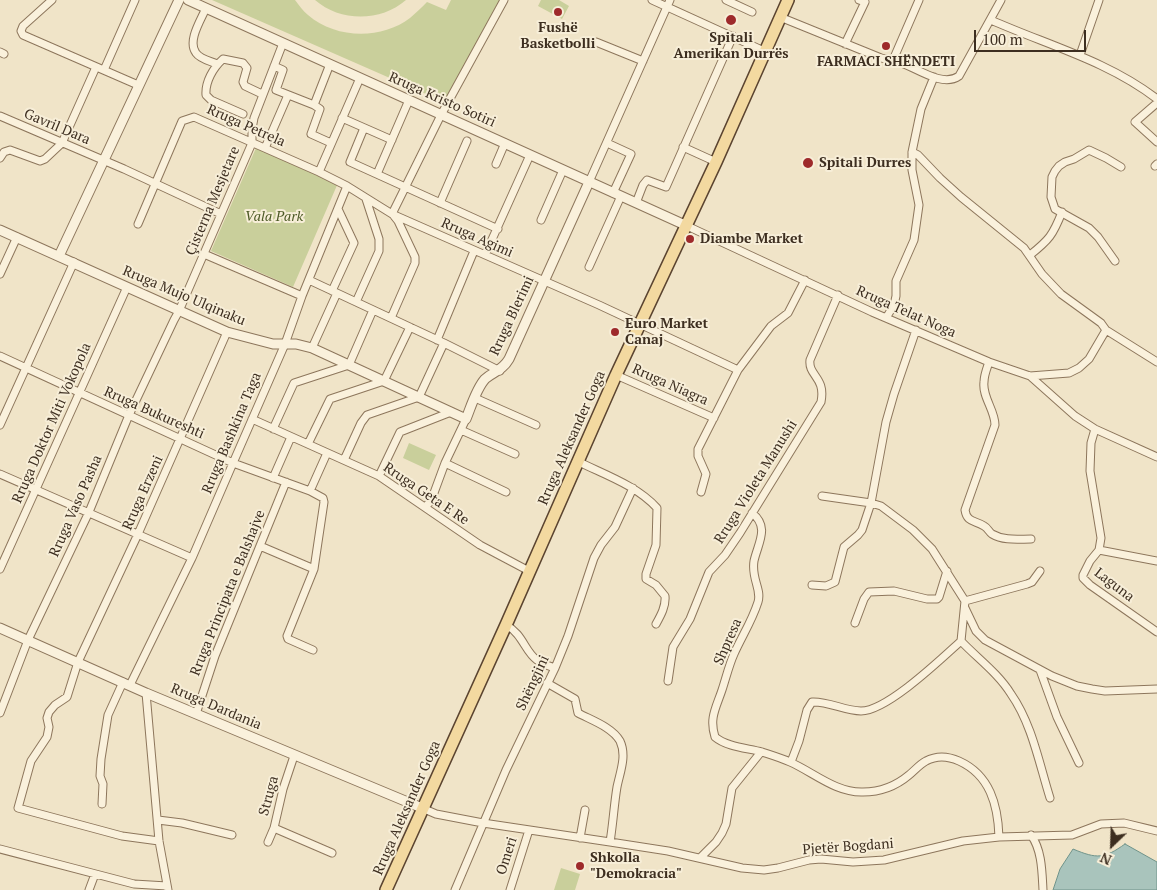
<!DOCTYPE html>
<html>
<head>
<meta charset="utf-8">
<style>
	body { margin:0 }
	#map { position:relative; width:1157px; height:890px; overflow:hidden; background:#f0e4c8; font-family:"PT Serif",serif }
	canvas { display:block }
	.north { position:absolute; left:1087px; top:820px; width:50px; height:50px; -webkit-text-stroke:4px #f7eed8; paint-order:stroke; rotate:204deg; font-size:14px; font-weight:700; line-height:20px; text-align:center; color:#3d2e20 }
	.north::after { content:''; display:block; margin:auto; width:18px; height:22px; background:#3d2e20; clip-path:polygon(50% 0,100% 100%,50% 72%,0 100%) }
	.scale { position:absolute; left:974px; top:30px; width:112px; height:22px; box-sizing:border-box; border:2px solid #3d2e20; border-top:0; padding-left:6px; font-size:15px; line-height:18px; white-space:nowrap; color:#3d2e20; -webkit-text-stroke:4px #f7eed8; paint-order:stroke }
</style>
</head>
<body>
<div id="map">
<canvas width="1157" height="890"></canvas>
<div class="north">N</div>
<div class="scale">100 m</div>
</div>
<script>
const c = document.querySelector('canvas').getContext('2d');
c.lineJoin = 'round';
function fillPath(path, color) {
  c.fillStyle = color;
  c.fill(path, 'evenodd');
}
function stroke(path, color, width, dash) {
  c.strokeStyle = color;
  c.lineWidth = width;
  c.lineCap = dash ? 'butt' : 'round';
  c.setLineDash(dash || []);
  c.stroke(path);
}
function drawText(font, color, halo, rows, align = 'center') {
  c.font = font + ' "PT Serif",serif';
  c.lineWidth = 4;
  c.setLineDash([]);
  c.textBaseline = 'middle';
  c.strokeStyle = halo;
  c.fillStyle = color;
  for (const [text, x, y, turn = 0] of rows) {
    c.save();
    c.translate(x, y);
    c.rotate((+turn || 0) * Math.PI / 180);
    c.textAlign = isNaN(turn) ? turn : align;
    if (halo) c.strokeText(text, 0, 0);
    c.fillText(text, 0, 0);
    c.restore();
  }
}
fillPath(new Path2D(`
	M212 0H295C299 5 303 11 308 15 336 39 381 40 410 18 416 13 422 7 427 2L446 10 451 0H502L447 98 440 100Z
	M315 0H406C381 22 340 22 315 0Z
	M541 0H559L569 6 562 19 538 6Z
	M256 148 338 183 293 287 211 251Z
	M409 443 436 455 429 470 403 458Z
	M561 868 580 874 575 890H554Z`), '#c9cf9b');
const water = new Path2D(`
	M1125 844 1157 862V890H1053L1060 869 1073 849C1097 859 1104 859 1125 844Z`);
fillPath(water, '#a9c4bc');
stroke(water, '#6f938a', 1);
const minor = new Path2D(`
	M52 0 23 26 21 31 23 35 138 85
	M652 0 764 51
	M726 0 752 12
	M206 8C201 20 187 41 196 53 200 59 210 61 217 64
	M780 17 881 58C885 59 889 59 893 60 912 64 941 89 959 76L1001 0
	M991 20C1047 45 1108 61 1157 99
	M592 42H596L643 61
	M845 44 865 2 859 0
	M0 52 4 54
	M1080 55 1099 0
	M893 60 919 0
	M274 66 283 70 276 90 314 105 320 109 311 134 331 143
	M104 70 135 0
	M1157 103 1135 122 1157 142
	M314 105 330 64
	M243 114 211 100 206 95C205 82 213 68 223 59L243 63 247 68 243 82 245 86 262 94
	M0 116 124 169 221 214
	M342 118 392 140
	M364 128 350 162 498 229
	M607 143 631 154 613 193
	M683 147 716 162
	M265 148 288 95
	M912 152 918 155 940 178 961 197 1024 248 1042 274 1061 294 1101 323 1106 330 1157 362
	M0 158 4 152 10 150 40 161 45 159 62 143 96 67
	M496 164 505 143
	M1155 166 1157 164
	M319 172 360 78
	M377 174 409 100
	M589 182 670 0
	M440 203 467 141
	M636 203 643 185 647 180 666 187 733 36
	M392 214 441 115 504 0
	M541 220 563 170
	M138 224 182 121 194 117 319 172 347 186 392 214 599 305 738 370
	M685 225 872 312 989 362 1030 376 1069 373 1079 368 1089 359 1106 330
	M204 254 302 296
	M485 255 530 155
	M1030 255C1049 240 1053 235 1062 212
	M1115 261 1098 237 1089 228 1055 209 1051 197 1052 177 1055 171 1059 166 1065 162 1074 159 1089 150 1106 158 1121 167
	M589 267 621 196
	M0 274 17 237
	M309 280 444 343 500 371
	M332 291 354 243 338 209
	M356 302 379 251V239L366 199
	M391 318 415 263V257L398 221 394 216
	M886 318 894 305 896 296V281L914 240 919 205 912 170V152L921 109 934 77
	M437 340 474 251
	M312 348 337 293
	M0 356 233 463 310 491 323 498 324 502 314 569 287 636 288 639 313 650
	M989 362C987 368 984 375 984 382 982 397 995 410 995 425L965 510C967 523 975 520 984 526 988 528 989 532 992 534 1004 541 1018 539 1031 539
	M616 375 714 418
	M1030 376 1075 416 1095 429 1157 457
	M475 398 536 425
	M252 419 379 476 480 545 529 571
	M0 425 74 262
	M273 429 294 383 349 365 373 310
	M1095 429 1091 443 1090 471 1101 538 1099 550 1090 561 1083 575V578L1090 585 1157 632
	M461 430 515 454
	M308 444 330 399 384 381 410 327
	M344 460 361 423 367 415 419 397 444 343
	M577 461C605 475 636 485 657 508L656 545 646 574V579L656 585 665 596C666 606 661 615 656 624
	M445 463 506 492
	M0 474 192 558
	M379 476 400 432 451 412
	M273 478 291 437
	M310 491 327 453
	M701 492 706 474 698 456V449L738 370 771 326 788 313 805 280
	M822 496 871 503 881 506 913 530 932 549 965 601
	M425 507 431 501 445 463 466 419
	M752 513C770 527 758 543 754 561 751 579 762 589 758 602 752 621 742 636 734 654 729 665 726 678 722 690 716 708 709 718 715 737 727 747 747 748 762 752 771 755 781 758 790 762 813 772 836 793 863 792 880 792 896 786 909 775 914 771 920 764 926 761 937 755 948 756 959 761 990 775 998 805 999 837
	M260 546 314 569
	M1099 550 1157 561
	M0 569 127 287
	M812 585 826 586 835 582 844 547 858 535 862 530 871 503 886 422 894 394 916 330
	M965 601 1027 584 1032 582 1040 571
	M965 608 976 631 985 640 1052 676 1077 686 1092 689 1105 691 1157 689
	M855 623 864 599 869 592 894 591 927 599H937L939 597 947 571
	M506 625C523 634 525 652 537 660 542 664 549 666 555 668
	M961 641C977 658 998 673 1011 694 1032 724 1039 763 1050 798
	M1040 670 1057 717 1079 763
	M668 681 673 647 690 619 709 572 725 555 740 533 821 402C826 377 808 376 810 360L838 295
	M547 683 575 699 578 713C591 720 612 727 620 741 627 756 620 772 617 787 614 805 613 824 610 842
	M130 685 192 558 233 463 285 344 302 296 347 186
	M146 693 159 841 168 890
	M0 713 28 640 89 512 129 415 174 320 179 311 252 143V129L254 118 283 43
	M196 714 215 656 286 482
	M791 762 799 741 807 710 812 702C828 701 845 711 861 711 887 711 941 659 961 641L965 601
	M102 804 103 784 100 776 101 759 108 715 123 682
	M422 808 436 814 483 823 610 842 668 851 742 868 764 870 778 868 809 860 821 859 853 862 884 860 963 841 999 837 1072 835 1101 824 1124 823 1157 831
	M158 820 182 823 232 835
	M274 828 332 853
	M1031 835C1042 850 1042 872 1043 890
	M580 838 585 810
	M159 841 122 836 18 808 31 761 47 737 49 727 47 718 49 712 55 705 67 697 78 662 138 534 227 332
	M268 842 274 828 283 789 294 756
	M0 849 134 884 167 886
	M700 858 716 842 722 833 726 824 732 788 761 752
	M89 890 95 874
	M455 890 506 770 555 668 568 636 594 558 601 545 615 527 633 488
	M510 890 529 830`);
const tertiary = new Path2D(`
	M188 0 685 225
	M0 230 227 332 273 344H296L312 348 466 419C471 407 476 389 485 379 494 371 502 371 509 359L589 182
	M59 256 179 0
	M0 628 146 693 422 808`);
const primary = new Path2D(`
	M386 890 506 625 616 375 716 162 788 0`);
stroke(minor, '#8d765c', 9);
stroke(tertiary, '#8d765c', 11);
stroke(primary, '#5b4430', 14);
stroke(minor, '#faf1dc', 7);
stroke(tertiary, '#faf1dc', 9);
stroke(primary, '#f3d9a0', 11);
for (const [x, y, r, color] of [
	[558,12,5,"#9e2a2b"],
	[731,20,6,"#9e2a2b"],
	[886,46,5,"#9e2a2b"],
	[808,163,6,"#9e2a2b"],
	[690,239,5,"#9e2a2b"],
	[615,332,5,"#9e2a2b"],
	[580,866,5,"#9e2a2b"]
]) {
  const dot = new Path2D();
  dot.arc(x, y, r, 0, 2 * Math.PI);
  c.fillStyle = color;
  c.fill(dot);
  stroke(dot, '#f7eed8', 2);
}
drawText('bold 14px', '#3d2e20', '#f7eed8', [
	["Fushë",558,28,"center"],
	["Basketbolli",558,44,"center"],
	["Spitali",731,38,"center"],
	["Amerikan Durrës",731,54,"center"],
	["FARMACI SHËNDETI",886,62,"center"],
	["Spitali Durres",819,163],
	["Diambe Market",700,239],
	["Euro Market",625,324],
	["Canaj",625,340],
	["Shkolla",590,858],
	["\"Demokracia\"",590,874]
], 'left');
drawText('14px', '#3d2e20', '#f7eed8', [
	["Rruga Kristo Sotiri",442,100,24],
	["Rruga Petrela",246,126,24],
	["Gavril Dara",57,127,23],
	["Çisterna Mesjetare",213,201,-67],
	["Rruga Agimi",477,238,24],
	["Rruga Mujo Ulqinaku",184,296,23],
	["Rruga Telat Noga",906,312,24],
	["Rruga Blerimi",512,316,-65],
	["Rruga Niagra",670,385,24],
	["Rruga Bukureshti",154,413,24],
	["Rruga Doktor Miti Vokopola",52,423,-66],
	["Rruga Bashkina Taga",232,433,-67],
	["Rruga Aleksander Goga",572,438,-66],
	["Rruga Violeta Manushi",756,482,-58],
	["Rruga Erzeni",143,493,-66],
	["Rruga Geta E Re",426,494,34],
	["Rruga Vaso Pasha",76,506,-66],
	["Laguna",1114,585,37],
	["Rruga Principata e Balshajve",228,593,-68],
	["Shpresa",728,642,-66],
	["Shëngjini",533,683,-65],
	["Rruga Dardania",216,707,23],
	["Struga",269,796,-75],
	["Rruga Aleksander Goga",407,808,-66],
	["Pjetër Bogdani",848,847,-4],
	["Omeri",507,856,-72]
]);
drawText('italic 14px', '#4d5a26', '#f7eed8', [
	["Vala Park",274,217]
]);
</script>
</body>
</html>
